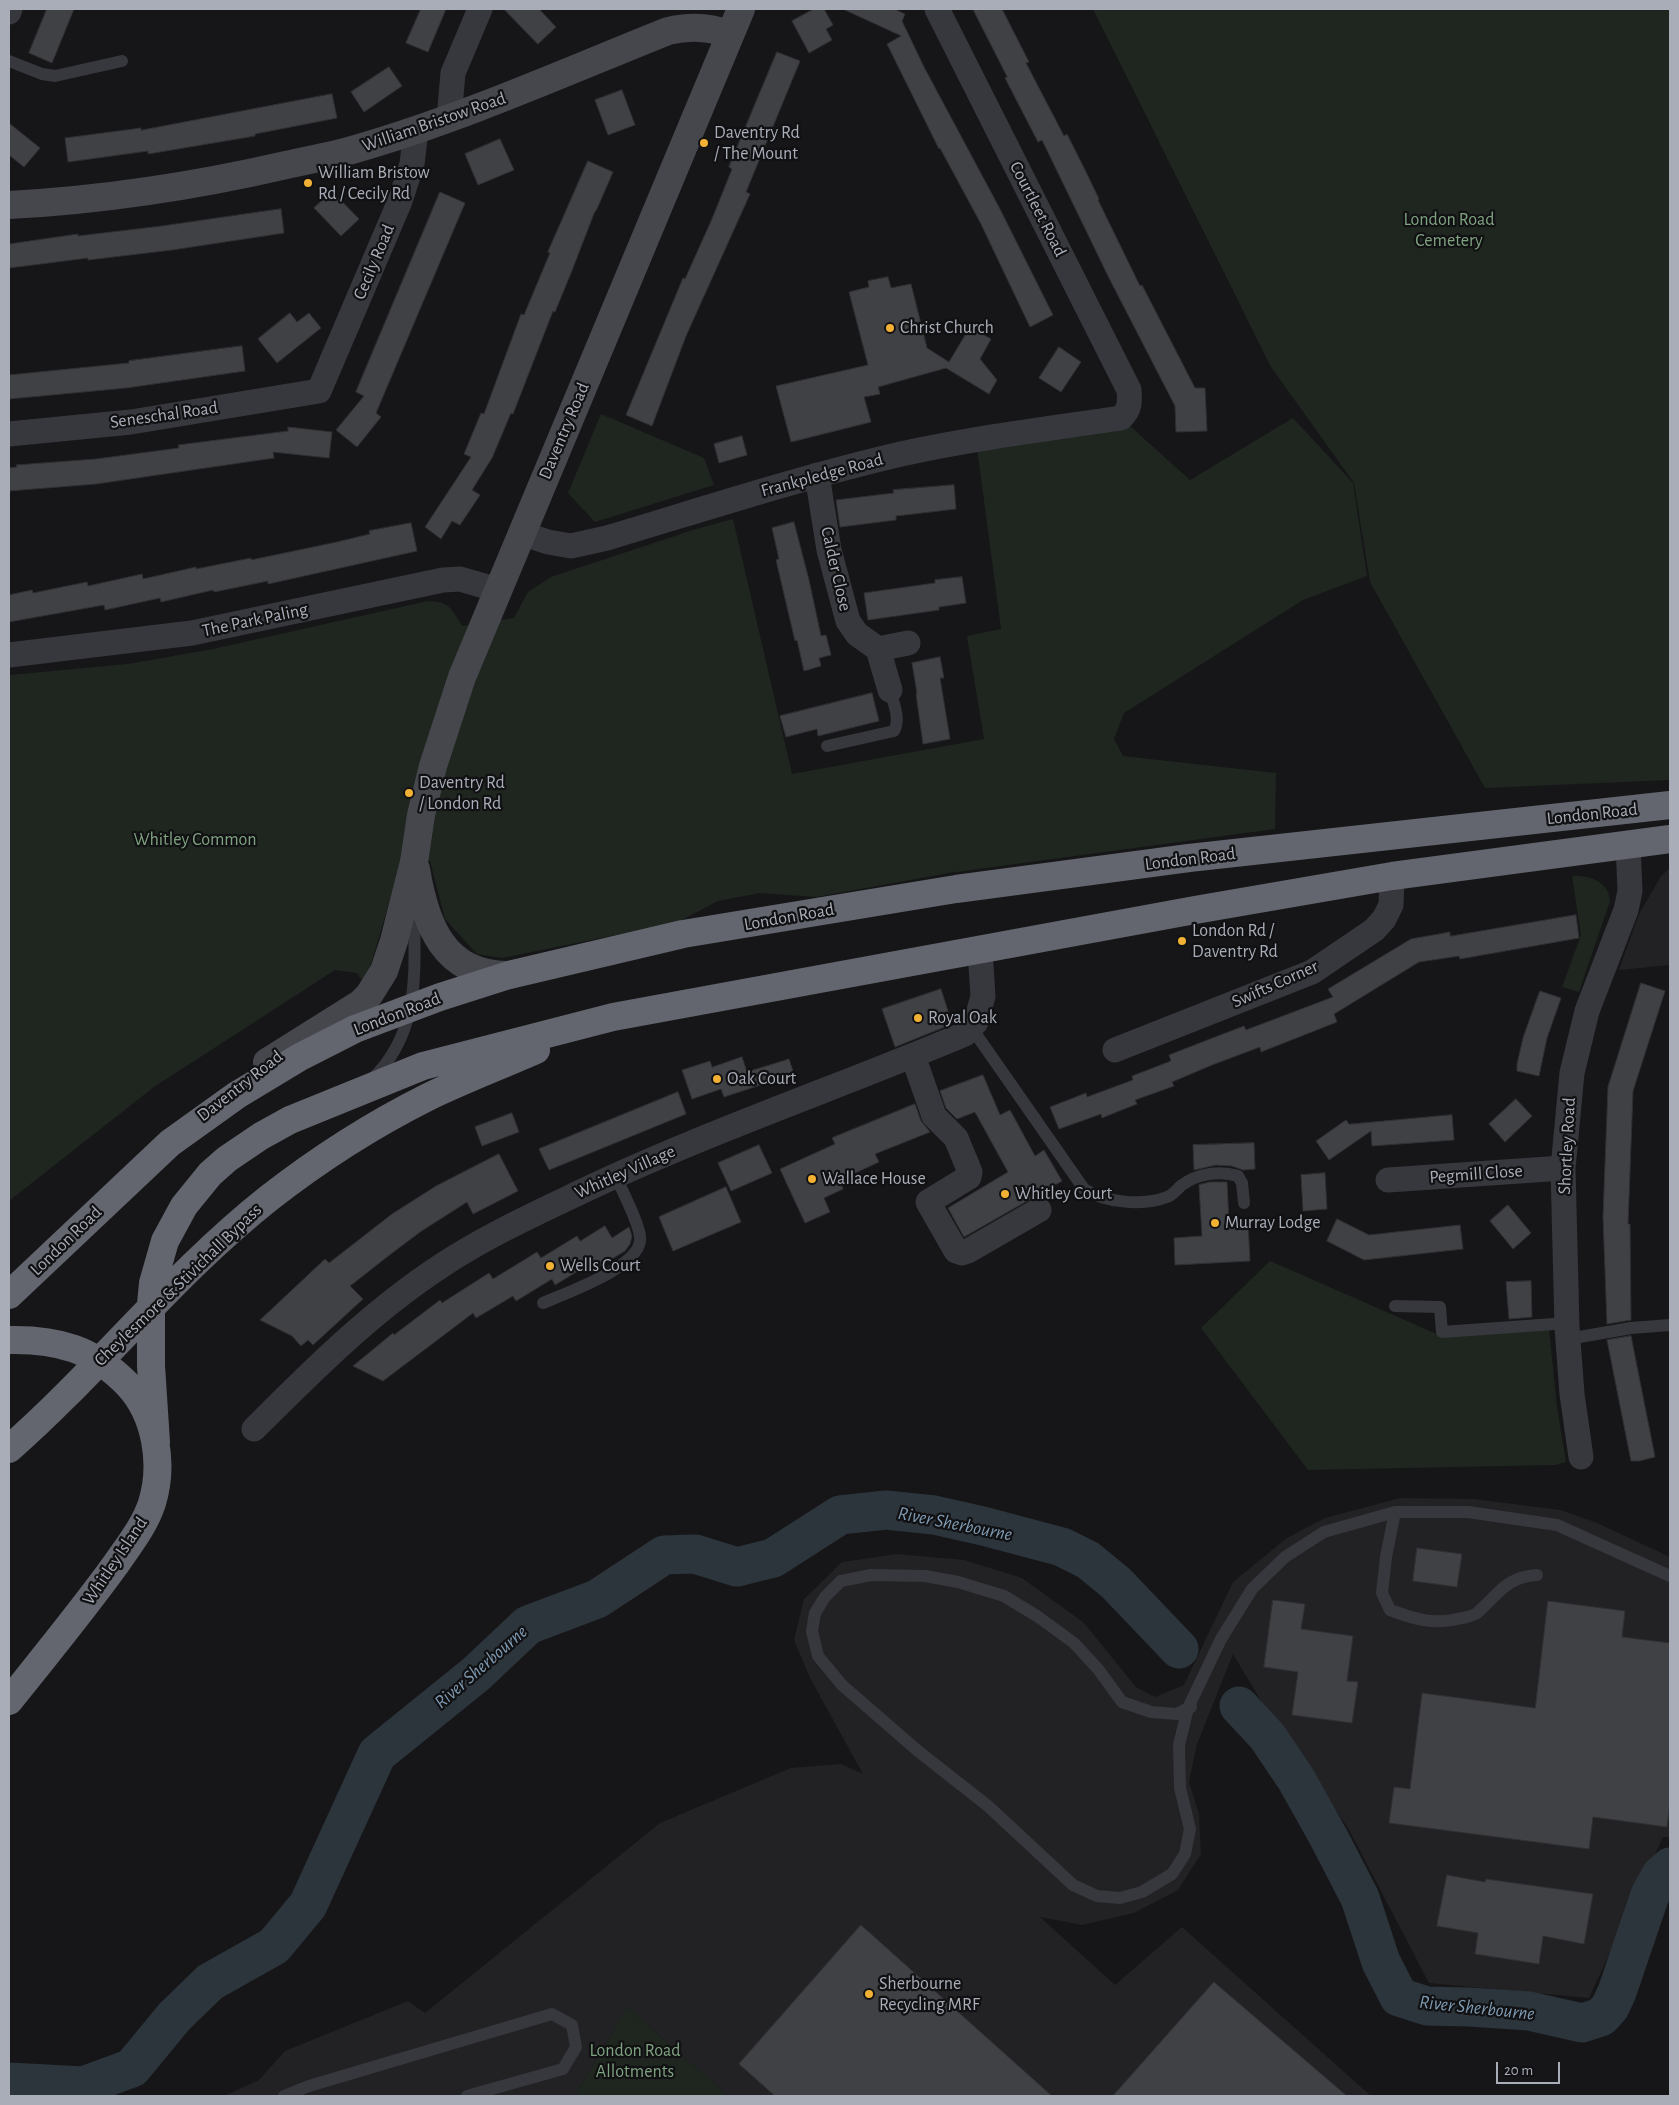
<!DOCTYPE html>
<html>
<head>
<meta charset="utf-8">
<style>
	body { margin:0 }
	#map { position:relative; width:1679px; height:2105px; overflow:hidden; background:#161618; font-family:"Alegreya Sans",sans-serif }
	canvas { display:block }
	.frame { position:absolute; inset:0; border:10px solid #a8adb8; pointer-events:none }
	.scale { position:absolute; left:1496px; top:2062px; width:64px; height:22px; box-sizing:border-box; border:2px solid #a8adb8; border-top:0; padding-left:6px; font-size:15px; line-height:18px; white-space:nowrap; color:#a8adb8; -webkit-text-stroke:4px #111113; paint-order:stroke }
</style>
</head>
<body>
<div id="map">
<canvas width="1679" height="2105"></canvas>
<div class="frame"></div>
<div class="scale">20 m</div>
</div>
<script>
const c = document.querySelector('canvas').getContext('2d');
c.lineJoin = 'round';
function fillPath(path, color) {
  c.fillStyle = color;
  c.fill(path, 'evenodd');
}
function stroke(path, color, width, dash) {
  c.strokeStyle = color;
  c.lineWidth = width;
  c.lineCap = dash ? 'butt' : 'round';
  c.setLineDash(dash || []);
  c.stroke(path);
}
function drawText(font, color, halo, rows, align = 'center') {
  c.font = font + ' "Alegreya Sans",sans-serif';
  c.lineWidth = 4.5;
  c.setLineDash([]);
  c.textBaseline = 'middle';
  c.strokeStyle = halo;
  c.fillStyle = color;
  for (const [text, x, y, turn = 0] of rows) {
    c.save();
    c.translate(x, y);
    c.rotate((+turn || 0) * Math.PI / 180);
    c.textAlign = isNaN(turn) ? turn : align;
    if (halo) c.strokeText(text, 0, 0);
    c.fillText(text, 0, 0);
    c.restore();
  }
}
fillPath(new Path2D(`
	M1670 868V965L1619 970 1639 914 1661 876Z
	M1400 1498 1474 1499 1560 1510 1595 1522 1670 1557V1837H1663L1589 1998 1429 1983 1348 1828 1270 1716 1233 1654 1197 1744 1189 1782 1199 1814 1201 1854 1178 1890 1134 1913 1082 1925 1040 1917 1115 1985 1182 1927 1371 2096H728L627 2007 575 2096H224L259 2080 285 2051 408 2001 425 2013 660 1823 791 1768 841 1764 863 1774 810 1678 794 1640 804 1599 842 1562 897 1554 964 1560 1022 1578 1084 1623 1136 1687 1155 1697 1184 1685 1233 1582 1287 1538 1325 1518Z`), '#222225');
fillPath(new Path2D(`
	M1093 9H1670V780L1485 788 1370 582 1354 483 1271 367Z
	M601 414 704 458 714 485 595 522 568 493Z
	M1121 418 1190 480 1293 418 1353 483 1367 576 1303 600 1124 713 1114 739 1123 756 1276 773 1275 829 949 873 816 897 760 893 718 901 676 923 502 958 477 954 445 919 430 861 401 863 365 984 357 973 335 970 154 1087 9 1201V675L128 664 213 649 428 601C450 602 451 608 462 626L514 618 528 592 551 577 696 529 733 519 792 774 984 739 967 636 1001 629 976 440Z
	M1572 876C1589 875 1609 881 1610 901L1579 992 1562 987 1581 935Z
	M1270 1261 1439 1335 1549 1329 1557 1407 1566 1462 1555 1465 1308 1470 1201 1328Z
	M627 2007 728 2096H575Z`), '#1e261f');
stroke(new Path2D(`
	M1239 1706 1267 1736 1296 1779 1329 1838 1360 1898 1381 1962 1399 1997 1427 2006 1469 2007 1529 2011 1582 2023 1601 2017 1610 2007 1617 1992 1650 1895 1661 1875 1670 1867
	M9 2082 83 2086 132 2068 174 2017 210 1982 274 1946 308 1905 377 1754 476 1674 528 1625 597 1599 664 1555 695 1554 737 1567 773 1558 840 1515 886 1510 934 1515 983 1526 1062 1547 1088 1560 1116 1583 1179 1649`), '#2c353c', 39);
const building = new Path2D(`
	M47 9H74L52 63 29 53Z
	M421 9H446L428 52 406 43Z
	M504 9H539L556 27 538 44Z
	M814 9H824L833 25 826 29 832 40 809 53 792 21Z
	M843 9H894L905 14 902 21 924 67 1000 209 1053 315 1030 327 981 224 940 148 939 149 887 44 901 36Z
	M973 9H1002L1029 62 1026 63 1064 136 1067 134 1087 174 1099 199 1098 200 1140 286 1142 285 1195 388H1205L1207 431 1176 432 1175 406 1109 278 1042 140 1038 142 1005 78 1007 77Z
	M777 52 800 61 746 192 750 194 686 336 652 426 626 415 683 278 685 279 712 219 732 169 729 167Z
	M389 67 402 86 364 112 351 92Z
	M622 90 635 125 608 135 595 100Z
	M332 94 337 118 255 134V136L148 154V151L68 162 65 138 141 128V130Z
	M9 123 40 148 24 167 9 155Z
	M500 139 514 170 478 185 465 154Z
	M588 161 613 172 596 211H595L571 273 555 312 553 311 513 414 511 413 492 458 472 490 480 495 460 525 452 521 441 539 425 527 471 457 464 454 481 413 484 414 521 314 524 315 550 253 548 252Z
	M332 191 359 219 341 236 314 208Z
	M440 192 465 203 376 413 381 417 357 447 336 430 364 396 356 392Z
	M281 209 284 233 172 250 88 260V258L9 268V244L78 234V236L162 226Z
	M888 277 891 288 911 284 927 348 949 362 970 327 991 339 980 359 997 380 989 394 946 368 878 387 880 394 864 397 871 422 791 442 776 386 868 365 849 292 869 287 868 281Z
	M290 313 297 322 309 313 321 328 277 363 258 339Z
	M242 346 245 371 126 388 9 399V375L129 363V361Z
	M1059 347 1081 362 1061 392 1039 378Z
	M288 427 332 432 329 458 273 452 274 458 96 484 9 491V468L17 467 16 465 96 459 179 448 178 445 288 431Z
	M742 436 747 455 719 463 714 444Z
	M954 485 956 509 896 516V520L840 527 836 500 894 493 893 490Z
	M794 522 809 580 821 636 826 635 831 655 819 658 821 666 804 671 797 640 795 641 776 560 779 559 772 528Z
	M411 523 417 551 268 584V581L214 592 213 590 161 602 160 598 105 610 104 605 9 622V595L32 590 33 593 87 582 88 586 142 574 143 579 196 567V569L251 558V560L337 542 370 534 369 531Z
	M962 577 966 603 939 607V610L868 620 864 593 935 583V580Z
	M940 657 944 678H940L950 739 923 744 916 694 917 693 912 663Z
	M872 693 879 721 818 736 817 729 786 737 780 716Z
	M1576 915 1579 938 1460 959 1459 956 1419 962 1334 1014 1337 1022 1261 1052 1260 1047 1212 1065 1172 1082 1174 1086 1135 1100 1137 1104 1119 1111 1102 1118 1101 1114 1059 1129 1050 1107 1086 1093 1087 1097 1133 1080 1132 1076 1171 1061 1169 1055 1210 1039 1244 1026 1246 1030 1333 997 1328 989 1411 939 1450 932V936Z
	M1641 983 1665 991 1633 1091 1628 1224H1630L1631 1320 1607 1324 1603 1217 1608 1087Z
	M941 989 952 1024 895 1047 882 1009Z
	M1540 991 1561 998 1547 1038 1539 1076 1517 1071V1064L1523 1038Z
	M742 1057 747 1072 789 1059 794 1074 724 1097 721 1089 692 1099 682 1070 710 1061 712 1067Z
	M983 1075 1000 1115 1010 1110 1035 1156 1044 1150 1062 1181 964 1237 948 1208 1008 1172 975 1112 957 1119 946 1108 940 1091Z
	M678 1092 686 1114 549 1170 539 1149Z
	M1516 1099 1532 1116 1505 1142 1489 1124Z
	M915 1104 921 1121 930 1132 875 1154 879 1162 840 1180 843 1189 824 1198 830 1212 805 1223 780 1169 835 1144 832 1138Z
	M512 1113 519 1132 482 1146 475 1127Z
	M1452 1115 1454 1140 1372 1146 1371 1131 1329 1160 1316 1141 1346 1120 1349 1124Z
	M1254 1143 1255 1169 1243 1170 1232 1166 1216 1165 1194 1170 1193 1145Z
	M759 1145 772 1173 731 1191 718 1163Z
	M499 1154 518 1191 473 1214 467 1202 420 1232 387 1257 350 1286 363 1299 313 1345 308 1340 301 1346 292 1336 260 1320 325 1259 329 1263 392 1214 436 1186Z
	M1325 1173 1327 1209 1303 1211 1301 1175Z
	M1210 1182H1227L1229 1223H1248L1250 1261 1175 1265 1174 1238 1202 1236 1199 1185Z
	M726 1187 741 1222 673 1251 659 1217Z
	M1508 1205 1531 1233 1513 1249 1490 1221Z
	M1337 1219 1369 1235 1460 1225 1463 1249 1364 1260 1327 1241Z
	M605 1226 612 1238 629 1227 632 1236 630 1244 625 1251 595 1269 591 1263 555 1285 552 1279 516 1301 513 1296 476 1318 473 1313 383 1381 353 1366 393 1333 394 1335 440 1300 442 1303 489 1273 493 1279 537 1252 541 1258 577 1236 580 1241Z
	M1531 1281 1532 1317 1509 1319 1506 1282Z
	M1631 1336 1655 1457 1639 1461H1631L1607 1340Z
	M1417 1548 1462 1554 1457 1587 1413 1581Z
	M1273 1600 1305 1604 1301 1629 1353 1636 1347 1681 1358 1682 1352 1723 1292 1715 1298 1672 1264 1667Z
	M1548 1601 1625 1611 1622 1637 1670 1643V1804L1667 1827 1593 1817 1589 1849 1389 1823 1394 1787 1410 1789 1422 1693 1535 1708Z
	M1447 1875 1485 1882 1486 1879 1593 1894 1584 1944 1543 1936 1539 1964 1475 1954 1478 1933 1437 1926Z
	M861 1925 1052 2096H775L739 2064Z
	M1214 1982 1347 2096H1113Z`);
fillPath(building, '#404145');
stroke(building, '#303034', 1);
stroke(new Path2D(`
	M9 61 42 74 55 76 122 61
	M827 746 894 731C901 718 893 703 890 690
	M971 1027 1084 1189C1105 1203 1144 1206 1167 1197 1173 1195 1177 1189 1182 1185 1197 1174 1219 1170 1238 1176L1242 1183 1244 1203
	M371 1080C423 1031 414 967 414 902
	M543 1303C565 1293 645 1266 640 1236 637 1218 623 1193 615 1175
	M1395 1306 1440 1307 1442 1332 1568 1323
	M1568 1339 1631 1328 1670 1325
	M1395 1512 1386 1557 1382 1593 1390 1610C1417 1620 1434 1625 1462 1618 1467 1617 1473 1616 1477 1613 1498 1595 1505 1577 1537 1575
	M1191 1707 1188 1708 1177 1714 1151 1712 1122 1702 1098 1669 1074 1643 1037 1616 1004 1596 958 1582 925 1576 871 1575 841 1581 825 1597 815 1613 812 1631 818 1656 842 1685 918 1751 988 1806 1073 1885 1097 1896 1120 1898 1142 1892 1172 1874 1185 1854 1190 1829 1180 1788 1179 1745 1188 1708 1221 1639 1252 1589 1285 1557 1324 1532 1395 1512H1468L1557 1525 1670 1576
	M284 2096 309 2086 552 2014 572 2025 576 2047 563 2069 467 2096`), '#37383d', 12);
stroke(new Path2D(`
	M9 12 10 9
	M449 119 453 73 480 9
	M9 434 131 422 319 391 400 201 412 164 416 130
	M817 475 829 550 848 621 857 634 878 649 908 643
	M521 533 548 542 571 546 607 538C704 509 802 477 901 454 973 438 1047 429 1121 418 1130 409 1130 403 1129 390L937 9
	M878 649 890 690
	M9 655 192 633 443 580 460 579 498 590
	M1115 1050 1312 972 1374 930 1384 919 1391 905 1392 876
	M913 1056 934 1116 956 1138 970 1172 969 1177 928 1202 956 1251 962 1253 968 1251 1039 1210
	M1388 1180 1563 1168
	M254 1429C312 1371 372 1311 441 1266 480 1240 522 1220 564 1200 695 1136 832 1090 965 1034L976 1022 983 996 980 951
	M1581 1457 1572 1394 1567 1327 1563 1168 1572 1073 1587 1011 1626 910 1630 891 1628 844`), '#37383d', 25);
stroke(new Path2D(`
	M9 205C102 200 195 186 286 165 308 160 331 156 352 150 461 119 563 73 668 31 689 26 709 26 730 35
	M416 869C425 923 443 976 509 975
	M267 1062 361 1003 369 995 384 971 394 941 414 862 421 815 433 766 462 677 741 9`), '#45474d', 28);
stroke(new Path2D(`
	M9 1295 170 1143 237 1095 300 1057 355 1029 440 997 509 975 683 934 956 889 1189 858 1670 805
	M9 1340C58 1339 93 1349 128 1385 156 1415 164 1464 152 1503 145 1525 129 1545 116 1564 82 1611 45 1656 9 1701
	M156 1442 151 1366V1304L153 1283 165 1241 184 1206 210 1174 227 1159 261 1136 290 1120 423 1066 613 1017 1195 910 1392 876 1670 839
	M9 1449C99 1370 174 1273 269 1198 319 1159 372 1125 428 1097 463 1080 500 1066 536 1050`), '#63666e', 28);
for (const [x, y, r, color] of [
	[704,143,5,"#f2b134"],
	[308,183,5,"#f2b134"],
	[890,328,5,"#f2b134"],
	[409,793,5,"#f2b134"],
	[1182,941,5,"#f2b134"],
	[918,1018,5,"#f2b134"],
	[717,1079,5,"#f2b134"],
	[812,1179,5,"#f2b134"],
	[1005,1194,5,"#f2b134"],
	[1215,1223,5,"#f2b134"],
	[550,1266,5,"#f2b134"],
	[869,1994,5,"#f2b134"]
]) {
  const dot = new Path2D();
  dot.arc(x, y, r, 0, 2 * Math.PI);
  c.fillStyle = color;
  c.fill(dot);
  stroke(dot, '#111113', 2);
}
drawText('18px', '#a8adb8', '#111113', [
	["William Bristow Road",434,122,-19],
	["Courtleet Road",1038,209,63],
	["Cecily Road",374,262,-67],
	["Seneschal Road",164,415,-8],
	["Daventry Road",564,431,-67],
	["Frankpledge Road",822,475,-15],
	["Calder Close",836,569,77],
	["The Park Paling",255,620,-12],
	["London Road",1592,814,-6],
	["London Road",1190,859,-7],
	["London Road",789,917,-10],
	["Swifts Corner",1275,984,-24],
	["London Road",397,1014,-21],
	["Daventry Road",240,1086,-38],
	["Shortley Road",1567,1146,-87],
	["Whitley Village",625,1172,-24],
	["Pegmill Close",1476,1174,-4],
	["London Road",66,1241,-44],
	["Cheylesmore & Stivichall Bypass",178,1285,-44],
	["Whitley Island",115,1561,-56]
]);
drawText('18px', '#a8adb8', '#111113', [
	["Daventry Rd",714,133],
	["/ The Mount",714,154],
	["William Bristow",318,173],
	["Rd / Cecily Rd",318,194],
	["Christ Church",900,328],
	["Daventry Rd",419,783],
	["/ London Rd",419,804],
	["London Rd /",1192,931],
	["Daventry Rd",1192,952],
	["Royal Oak",928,1018],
	["Oak Court",727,1079],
	["Wallace House",822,1179],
	["Whitley Court",1015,1194],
	["Murray Lodge",1225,1223],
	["Wells Court",560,1266],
	["Sherbourne",879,1984],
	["Recycling MRF",879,2005]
], 'left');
drawText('18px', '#7fa381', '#111113', [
	["London Road",1449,220],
	["Cemetery",1449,241],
	["Whitley Common",195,840],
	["London Road",635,2051],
	["Allotments",635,2072]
]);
drawText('italic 19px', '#7f9bb3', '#111113', [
	["River Sherbourne",955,1524,11],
	["River Sherbourne",481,1667,-41],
	["River Sherbourne",1477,2008,6]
]);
</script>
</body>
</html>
